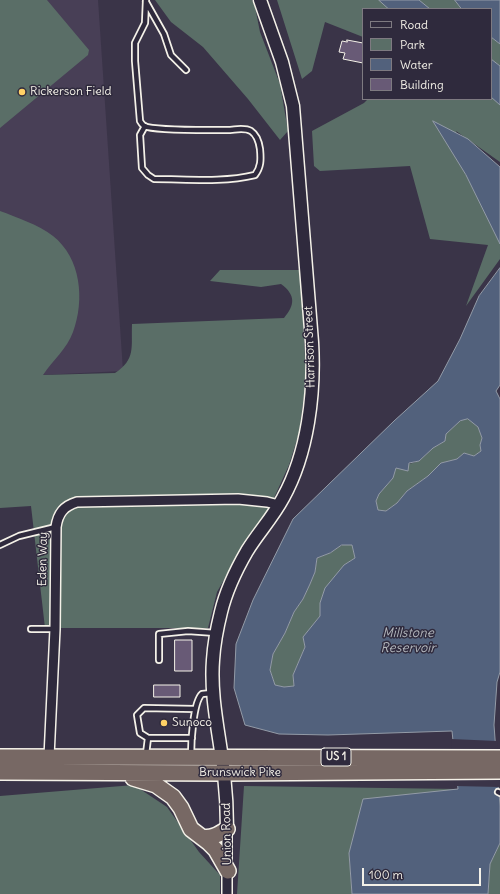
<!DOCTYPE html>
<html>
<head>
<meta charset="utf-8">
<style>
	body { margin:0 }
	#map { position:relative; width:500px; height:894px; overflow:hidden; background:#3a3448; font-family:Delius,sans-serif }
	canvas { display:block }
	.legend { position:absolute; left:362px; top:8px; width:130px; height:92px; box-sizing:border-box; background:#2f2a3d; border:1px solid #7e7a81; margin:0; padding:5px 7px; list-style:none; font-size:12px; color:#f4f1e8 }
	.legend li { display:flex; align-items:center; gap:8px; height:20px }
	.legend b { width:20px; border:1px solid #7e7a81 }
	.scale { position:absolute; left:362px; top:868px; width:119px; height:18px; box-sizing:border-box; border:2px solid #f4f1e8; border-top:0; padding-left:5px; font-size:12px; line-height:14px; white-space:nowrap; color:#f4f1e8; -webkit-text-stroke:3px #2f2a3d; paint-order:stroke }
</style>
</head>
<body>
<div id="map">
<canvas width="500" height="894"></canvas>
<ul class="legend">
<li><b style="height:5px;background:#2f2a3d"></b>Road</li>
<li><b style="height:11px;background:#5a6e67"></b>Park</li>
<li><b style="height:11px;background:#52617c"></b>Water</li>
<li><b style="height:11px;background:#685a76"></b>Building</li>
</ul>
<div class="scale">100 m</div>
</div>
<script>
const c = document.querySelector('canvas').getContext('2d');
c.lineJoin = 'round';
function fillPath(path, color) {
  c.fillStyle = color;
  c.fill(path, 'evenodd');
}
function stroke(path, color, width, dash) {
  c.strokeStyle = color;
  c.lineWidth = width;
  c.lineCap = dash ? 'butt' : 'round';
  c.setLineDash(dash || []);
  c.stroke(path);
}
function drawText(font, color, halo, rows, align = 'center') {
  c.font = font + ' Delius,sans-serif';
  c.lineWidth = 3;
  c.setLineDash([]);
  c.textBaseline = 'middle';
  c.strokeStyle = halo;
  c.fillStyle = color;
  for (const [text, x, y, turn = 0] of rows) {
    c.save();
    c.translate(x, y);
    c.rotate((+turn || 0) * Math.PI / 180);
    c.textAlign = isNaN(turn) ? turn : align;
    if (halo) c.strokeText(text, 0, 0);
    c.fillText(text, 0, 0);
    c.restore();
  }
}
fillPath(new Path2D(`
	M0 0H98L123 371 0 377Z`), '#483f56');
fillPath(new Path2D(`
	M0 0H47L89 50 88 55 0 128Z
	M155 0H252L255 7 260 32 280 84 288 131 280 140 248 99 203 47 171 22Z
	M277 0H455L462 9H363V37L325 22 312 71 302 79Z
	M491 37 500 44V162L456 131 500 241V259L466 306 488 245 430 239 410 166 320 171 314 166 312 131 364 103 368 99H491Z
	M0 211C16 217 39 225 53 236 81 258 85 300 73 332 67 349 53 360 43 375L115 373C136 359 131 347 132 324L284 318C295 305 296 295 281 284L261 287 210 281 220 270H301L306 380 299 433 289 465 263 522 251 532 217 592 208 628H45L31 506 0 508Z
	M468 418 478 427 482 438 480 445 481 451 474 456 464 453 457 459 441 463 428 476 407 491 397 503 386 511 378 510 376 501 379 494 393 478 396 468 419 461 433 448 445 441 446 434 460 421Z
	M352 544 355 558 344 565 320 603V616L304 637 305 647 293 675 294 686 284 687 275 685 270 670 273 654 285 633 294 612 303 599 310 584 315 572 317 558 330 553 342 545Z
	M134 785 167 807 199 852 220 875V894H0V796Z
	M244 786 458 789 349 853 352 894H237Z
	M500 843V894H488L490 864Z`), '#5a6e67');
const water = new Path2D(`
	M379 0H419L430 9H389Z
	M455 0H500V44L491 37V9H462Z
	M491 59 500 66V105L491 97Z
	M433 121 468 139 500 167V244L466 175Z
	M500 268V385L496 391 500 399V672L497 682 494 725 500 806V843L490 864 488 894H352L349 853 363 799 458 789 452 731 328 735 279 734 245 725 234 688 236 644 253 600 293 519 394 421 438 381 460 339 479 296ZM468 419 478 427 482 438 480 445 481 451 474 456 464 453 457 459 441 463 428 476 407 491 397 503 386 511 378 510 376 501 379 494 393 478 396 468 408 471 409 463 419 461 433 448 445 441 446 434 460 421ZM342 545H352L355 558 344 565 325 588 320 603V616L303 637 305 647 293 675 294 686 284 687 275 685 270 670 273 654 285 633 294 612 303 599 310 584 315 572 317 558 330 553Z`);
fillPath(water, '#52617c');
stroke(water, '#939ba7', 1);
fillPath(new Path2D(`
	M451 739 497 741 500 787 455 786Z`), '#3a3448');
const building = new Path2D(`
	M347 40 363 43V63L343 59 345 53 339 52 342 41 347 42Z
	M175 640H192V671H175Z
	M154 685H180V697H154Z`);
fillPath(building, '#685a76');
stroke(building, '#f4f1e8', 1);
const service = new Path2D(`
	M146 2 164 34 171 55 186 70
	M145 126 140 135 142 168 148 175 154 179C187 179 222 183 255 175 261 167 261 160 260 149 259 142 257 135 251 131 244 127 235 130 227 130 212 130 156 131 144 126 143 125 141 123 140 121L135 61V43L145 23 146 0
	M0 545 19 536 56 527
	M31 629H55
	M159 660V634L188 631 216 633
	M192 738H148L140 733 137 715 144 708 195 709
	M146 754 148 738
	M191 756C191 743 193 702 202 694L212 693
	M498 792 500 793`);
const minor = new Path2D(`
	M49 757 55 629 56 527C58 513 64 506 77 502L238 499 267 502 279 505
	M227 829V894`);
const tertiary = new Path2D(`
	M227 829C227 810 226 792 224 774 220 737 210 698 213 660 214 644 217 628 221 612 226 591 236 570 247 551 258 533 273 517 283 498 308 453 315 393 312 342L293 106 282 62 260 0`);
const trunk = new Path2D(`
	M0 757 500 758
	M0 772 224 773 500 771
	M133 778 156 785 173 797 181 808 191 829 208 842 216 850 228 871
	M202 837C212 839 219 834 227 829`);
stroke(service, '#f4f1e8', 8);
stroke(minor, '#f4f1e8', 12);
stroke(tertiary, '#f4f1e8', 15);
stroke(trunk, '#f4f1e8', 18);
stroke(service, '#2f2a3d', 4.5);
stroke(minor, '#2f2a3d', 9);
stroke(tertiary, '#2f2a3d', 12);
stroke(trunk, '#776864', 15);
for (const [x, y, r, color] of [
	[22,92,4,"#ffd166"],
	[164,723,4,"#ffd166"]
]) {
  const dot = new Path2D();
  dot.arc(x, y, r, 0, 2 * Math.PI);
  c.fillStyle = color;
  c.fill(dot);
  stroke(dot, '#2f2a3d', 1.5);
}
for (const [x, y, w] of [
	[336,757,30]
]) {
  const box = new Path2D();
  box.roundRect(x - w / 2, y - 9, w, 18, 3);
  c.fillStyle = '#2f2a3d';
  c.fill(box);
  stroke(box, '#f4f1e8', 1);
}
drawText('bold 11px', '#f4f1e8', null, [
	["US 1",336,757]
]);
drawText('12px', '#f4f1e8', '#2f2a3d', [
	["Rickerson Field",30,92],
	["Sunoco",172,723]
], 'left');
drawText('12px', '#f4f1e8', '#2f2a3d', [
	["Harrison Street",310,347,-92],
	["Eden Way",43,559,-89],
	["Brunswick Pike",240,773],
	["Union Road",227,834,-91]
]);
drawText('italic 13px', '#b3b7bd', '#2f2a3d', [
	["Millstone",408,633],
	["Reservoir",408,648]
]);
</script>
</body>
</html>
